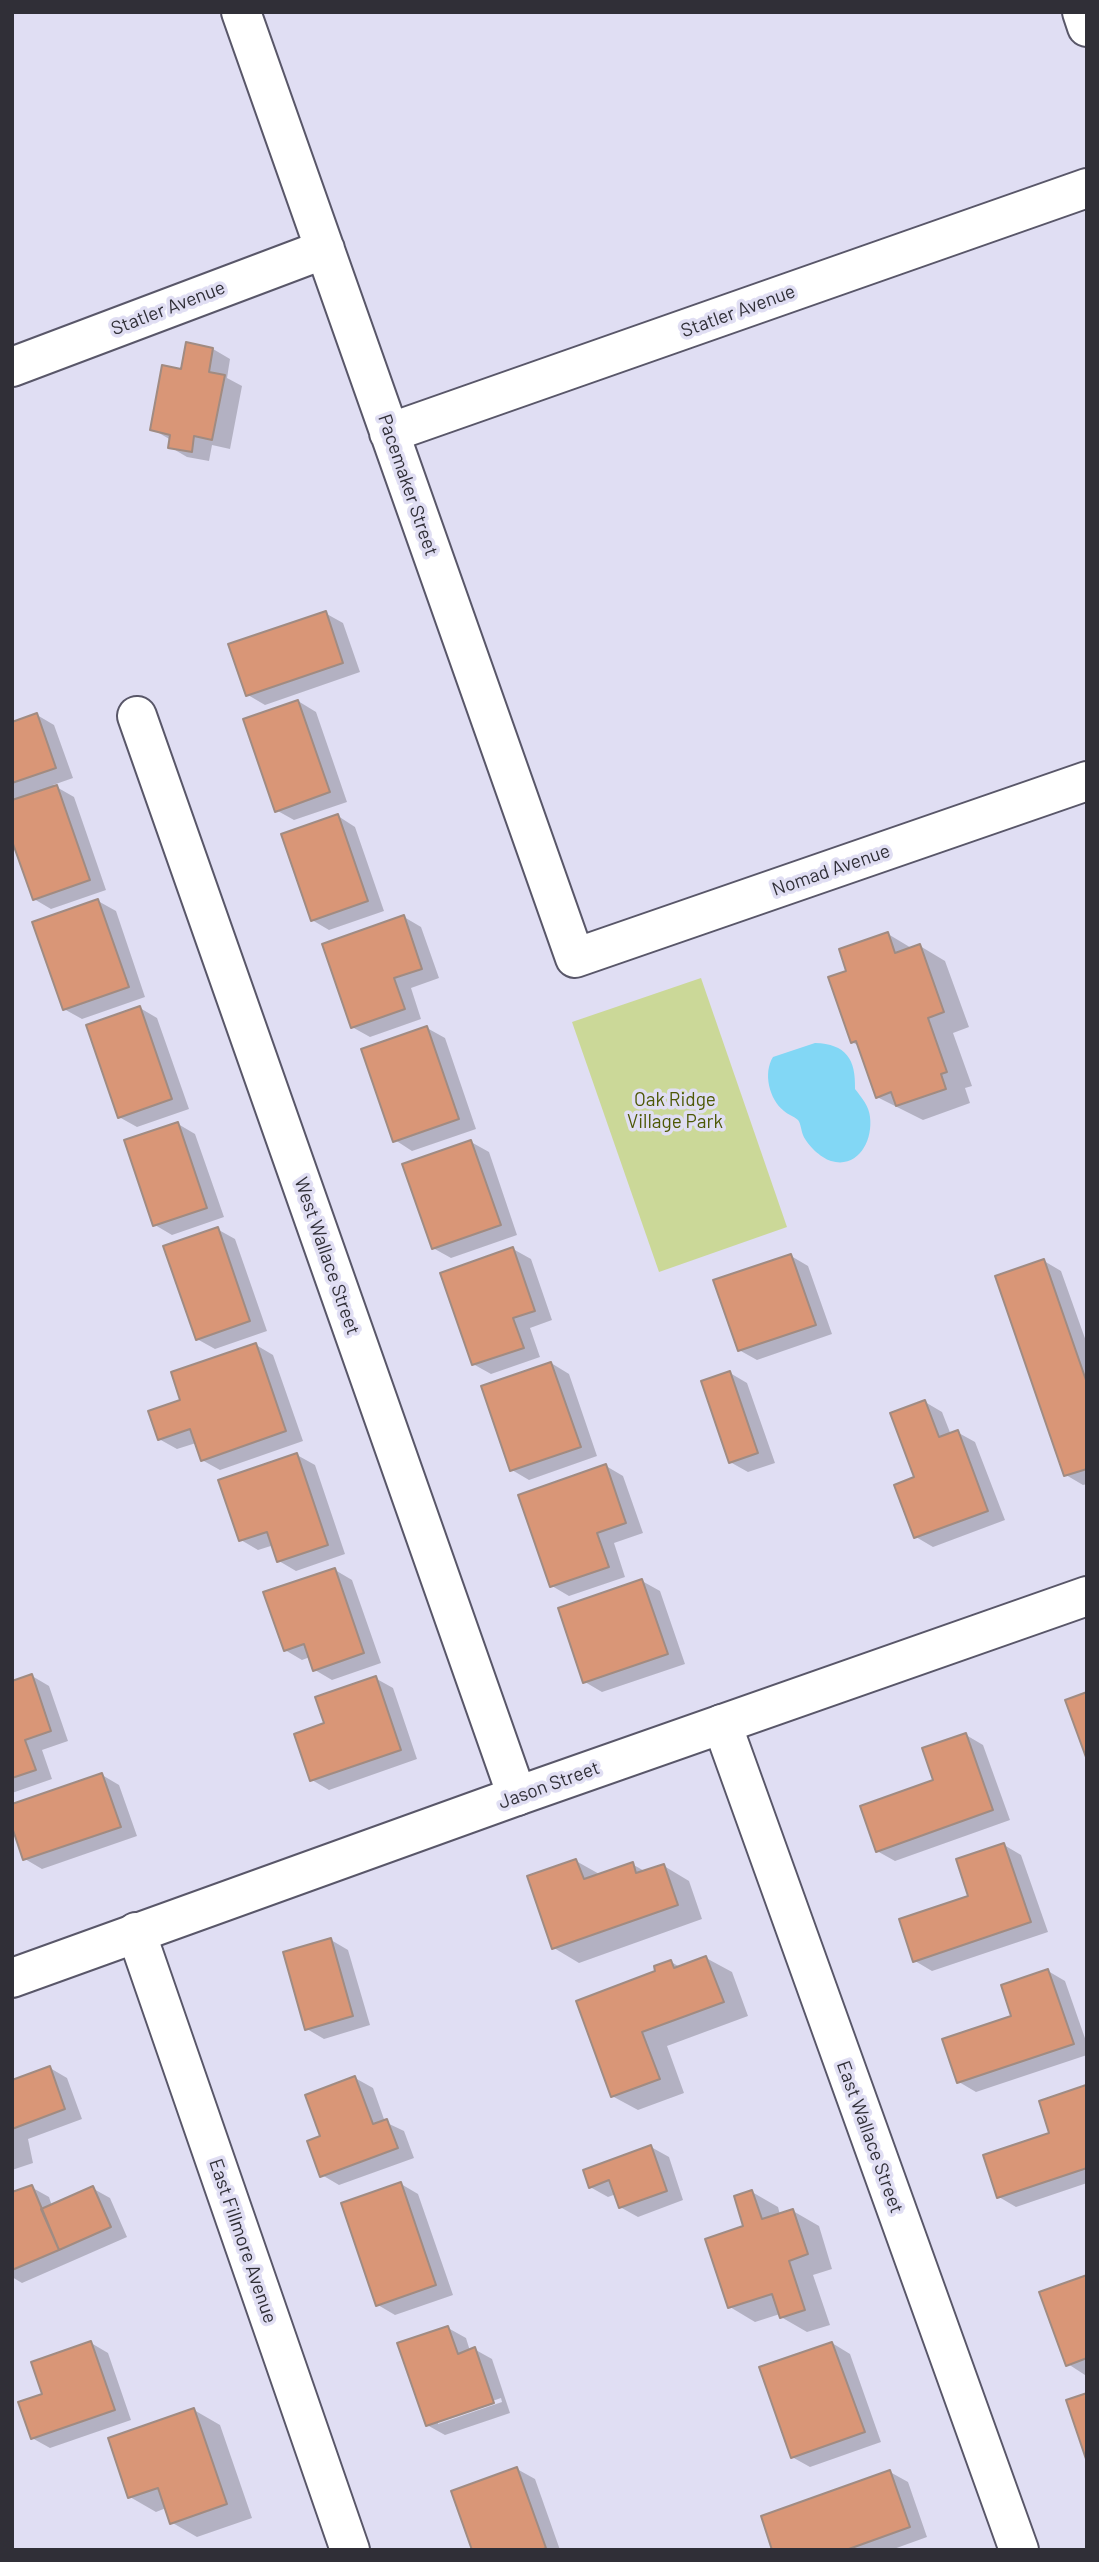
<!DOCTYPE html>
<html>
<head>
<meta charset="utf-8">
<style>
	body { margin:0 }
	#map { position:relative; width:1099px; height:2562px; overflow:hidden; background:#e0def3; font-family:Barlow,sans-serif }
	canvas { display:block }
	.frame { position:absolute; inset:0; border:14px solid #302f37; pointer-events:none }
</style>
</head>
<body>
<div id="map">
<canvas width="1099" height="2562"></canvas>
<div class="frame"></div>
</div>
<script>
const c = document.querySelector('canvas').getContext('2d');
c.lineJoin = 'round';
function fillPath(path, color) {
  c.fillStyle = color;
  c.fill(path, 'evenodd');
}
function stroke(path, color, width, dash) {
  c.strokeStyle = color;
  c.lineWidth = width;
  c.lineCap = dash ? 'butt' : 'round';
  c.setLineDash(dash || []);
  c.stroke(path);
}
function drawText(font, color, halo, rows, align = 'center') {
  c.font = font + ' Barlow,sans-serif';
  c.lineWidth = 7;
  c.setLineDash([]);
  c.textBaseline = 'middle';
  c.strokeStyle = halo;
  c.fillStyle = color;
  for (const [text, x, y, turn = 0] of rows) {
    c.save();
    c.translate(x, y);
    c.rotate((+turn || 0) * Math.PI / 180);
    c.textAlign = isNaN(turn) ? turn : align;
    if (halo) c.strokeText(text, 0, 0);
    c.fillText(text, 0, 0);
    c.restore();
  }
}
fillPath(new Path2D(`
	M701 978 787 1227 659 1272 572 1022Z`), '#cbd898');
fillPath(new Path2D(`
	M815 1043C846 1044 856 1059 855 1089 862 1098 869 1106 870 1117 873 1141 858 1169 831 1161 821 1158 807 1145 803 1135 801 1130 801 1124 798 1120 794 1116 788 1115 784 1111 769 1099 763 1073 773 1057Z`), '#82d7f5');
fillPath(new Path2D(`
	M213 349 230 359 227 378 242 386 230 449 212 445 209 461 187 457 170 447 171 440 152 429 182 371Z
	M325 613 343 623 360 672 265 705 248 695Z
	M298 701 316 712 347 802 294 820 276 810Z
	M37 715 54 725 73 778 53 785 74 797 106 890 51 909 34 899 12 836V724Z
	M338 816 355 827 384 911 329 930 312 920Z
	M98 901 116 911 145 997 82 1019 64 1009Z
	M404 917 421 927 439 978 411 988 421 1019 370 1037 352 1027Z
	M888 934 913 949 920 946 945 961 969 1027 953 1033 972 1086 965 1088 970 1103 923 1120 877 1097 859 1046 852 1042 848 972Z
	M140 1008 157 1018 189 1109 137 1127 119 1117Z
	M427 1028 445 1038 476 1129 412 1151 395 1140Z
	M178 1124 195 1134 224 1217 172 1235 155 1225Z
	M471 1142 489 1152 517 1235 451 1258 433 1248Z
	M217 1229 235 1239 267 1331 215 1349 197 1339Z
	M513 1249 531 1259 552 1320 530 1328 540 1357 491 1374 473 1364Z
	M791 1256 808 1266 832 1334 757 1360 739 1350Z
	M1044 1261 1061 1271 1087 1344V1484L1083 1485 1066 1475Z
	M256 1345 273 1355 303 1441 220 1470 202 1460 196 1443 177 1449 159 1439 183 1401Z
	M551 1363 569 1374 597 1456 529 1480 512 1470Z
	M730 1373 747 1383 775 1463 748 1472 730 1462Z
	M925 1402 942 1412 951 1435 957 1432 975 1442 1005 1520 933 1547 916 1537V1478Z
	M297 1455 315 1465 345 1554 296 1571 279 1561 274 1545 258 1550 241 1540Z
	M606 1466 623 1476 643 1533 614 1543 625 1577 569 1596 552 1586Z
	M335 1570 352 1580 381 1663 332 1680 315 1670 310 1657 302 1660 285 1650Z
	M642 1581 660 1591 685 1664 602 1692 585 1682Z
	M32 1676 49 1686 68 1741 42 1750 52 1779 12 1793V1682Z
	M375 1678 393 1688 417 1759 329 1790 312 1780Z
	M966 1735 983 1745 1010 1820 895 1861 877 1851 936 1781Z
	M102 1775 119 1785 137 1836 42 1869 25 1859Z
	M1004 1845 1021 1855 1048 1932 932 1971 915 1961 971 1897Z
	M576 1861 601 1875 632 1864 646 1872 664 1866 689 1881 702 1919 579 1963 554 1948Z
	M331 1940 348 1950 370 2025 324 2039 307 2029Z
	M706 1958 732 1972 748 2016 667 2046 684 2093 638 2110 612 2096 658 1972 671 1962 680 1967Z
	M1048 1971 1065 1981 1087 2044V2055L976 2092 959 2082Z
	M50 2068 67 2078 82 2119 28 2139 33 2163 12 2170V2081Z
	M355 2078 373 2088 385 2122 404 2131 414 2158 339 2185 322 2175V2137Z
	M1087 2087V2183L1016 2207 999 2197 1051 2134 1041 2102Z
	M651 2147 669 2157 683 2200 638 2217 620 2207 616 2194 608 2197 590 2187Z
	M401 2184 418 2194 453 2295 395 2315 378 2305Z
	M31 2187 49 2197 52 2206 92 2188 110 2198 127 2237 22 2283 12 2277V2194Z
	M752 2192 778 2207 780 2215 793 2211 819 2226 832 2269 813 2275 830 2325 807 2332 781 2317 780 2314 755 2322 730 2307Z
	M1087 2277V2374L1085 2375 1068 2364Z
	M448 2328 466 2338 470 2351 474 2349 492 2359 510 2413 445 2435 427 2425ZM501 2398 502 2402 438 2424V2420Z
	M91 2343 108 2353 131 2420 50 2448 32 2438 44 2395Z
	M832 2343 850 2354 881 2442 810 2467 792 2457Z
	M194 2410 220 2425 252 2518 197 2537 171 2522 166 2508 156 2512 130 2497Z
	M517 2469 535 2479 560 2550H474Z
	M890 2472 908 2482 927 2537 891 2550H774Z`), '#0003');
const building = new Path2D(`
	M186 342 213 348 209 372 225 375 212 440 194 436 192 452 168 448 170 435 150 430 162 365 181 369Z
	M326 611 343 663 246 696 228 644Z
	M298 700 330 792 275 812 243 719Z
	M37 713 56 768 12 783V722Z
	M57 785 90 880 33 900 12 841V800Z
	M338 814 368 901 311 921 281 834Z
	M98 899 129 987 63 1010 32 922Z
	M404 915 422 969 394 978 405 1009 351 1028 322 944Z
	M888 932 895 953 920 944 944 1012 928 1018 947 1072 941 1074 946 1089 896 1106 891 1092 876 1098 856 1041 851 1043 828 977 846 971 839 949Z
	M140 1006 172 1099 118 1118 86 1025Z
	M427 1026 459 1119 393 1142 361 1049Z
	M178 1122 207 1208 153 1226 124 1140Z
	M471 1140 501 1225 432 1249 402 1164Z
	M218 1227 250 1321 196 1340 163 1246Z
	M513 1247 535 1311 513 1318 524 1348 472 1365 440 1273Z
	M791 1254 816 1325 738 1351 713 1280Z
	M1044 1259 1087 1383V1469L1064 1476 995 1276Z
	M256 1343 286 1431 201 1461 190 1429 158 1440 148 1411 180 1400 171 1372Z
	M551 1362 581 1447 510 1471 481 1386Z
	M730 1371 758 1453 729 1463 701 1381Z
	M925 1400 939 1437 958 1430 988 1511 914 1538 894 1485 914 1477 890 1413Z
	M297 1453 328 1545 277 1562 267 1532 239 1541 218 1480Z
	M606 1464 626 1523 597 1533 609 1567 550 1587 518 1495Z
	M335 1568 364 1653 313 1671 304 1644 284 1651 263 1592Z
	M642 1579 668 1654 583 1683 558 1608Z
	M32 1674 51 1731 25 1740 36 1770 12 1778V1681Z
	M376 1676 401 1750 310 1781 294 1734 324 1723 315 1697Z
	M1087 1692V1760L1065 1700Z
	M966 1733 993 1810 876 1852 860 1806 933 1780 922 1748Z
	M102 1773 121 1827 23 1860 12 1827V1804Z
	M1004 1843 1031 1922 913 1962 899 1919 968 1896 956 1859Z
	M576 1859 584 1879 633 1862 636 1873 664 1864 678 1905 552 1949 527 1876Z
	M331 1938 353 2016 305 2030 283 1952Z
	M706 1956 724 2002 642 2032 660 2079 611 2097 576 2001 655 1971 654 1966 671 1960 674 1968Z
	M1048 1969 1074 2044 957 2083 942 2039 1011 2016 1001 1985Z
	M50 2066 65 2109 12 2129V2080Z
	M355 2076 373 2124 387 2119 398 2148 320 2177 307 2141 320 2136 305 2095Z
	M1086 2085 1087 2168 997 2198 983 2155 1049 2133 1039 2101Z
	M651 2145 667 2191 619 2208 609 2180 589 2188 583 2170Z
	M401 2182 436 2285 376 2306 341 2203Z
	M32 2185 59 2250 12 2270V2192Z
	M93 2186 111 2227 59 2250 41 2209Z
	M752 2190 762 2219 793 2209 808 2254 789 2261 805 2310 780 2318 772 2294 728 2308 705 2239 743 2226 734 2196Z
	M1087 2275V2358L1066 2366 1039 2292Z
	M448 2326 458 2354 475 2347 494 2403 426 2426 397 2343Z
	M91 2341 115 2410 31 2439 18 2402 42 2394 31 2362Z
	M832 2342 865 2432 791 2458 759 2367Z
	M1087 2393V2462L1066 2400Z
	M194 2408 227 2504 170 2524 158 2488 128 2498 108 2438Z
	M517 2467 546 2548 541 2550H472L451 2491Z
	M890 2470 910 2527 846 2550H772L761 2516Z`);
fillPath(building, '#d99677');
stroke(building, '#a08b82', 2);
const minor = new Path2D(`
	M241 12 575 958 1087 781
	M1082 12 1087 27
	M12 367 325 249
	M389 433 1087 188
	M137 716 517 1796
	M722 1724 1019 2550
	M136 1932 350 2550`);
const tertiary = new Path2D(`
	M12 1978 517 1796 1087 1596`);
stroke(minor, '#595769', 42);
stroke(tertiary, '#595769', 42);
stroke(minor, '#fff', 38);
stroke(tertiary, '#fff', 38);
drawText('19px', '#302f37', '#e0def3', [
	["Statler Avenue",168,308,-21],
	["Statler Avenue",738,311,-20],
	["Pacemaker Street",408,485,71],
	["Nomad Avenue",831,870,-19],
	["West Wallace Street",327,1256,71],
	["Jason Street",549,1785,-20],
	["East Wallace Street",870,2137,70],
	["East Fillmore Avenue",243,2241,71]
]);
drawText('19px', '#4d5806', '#e0def3', [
	["Oak Ridge",675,1100],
	["Village Park",675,1122]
]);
</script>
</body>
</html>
